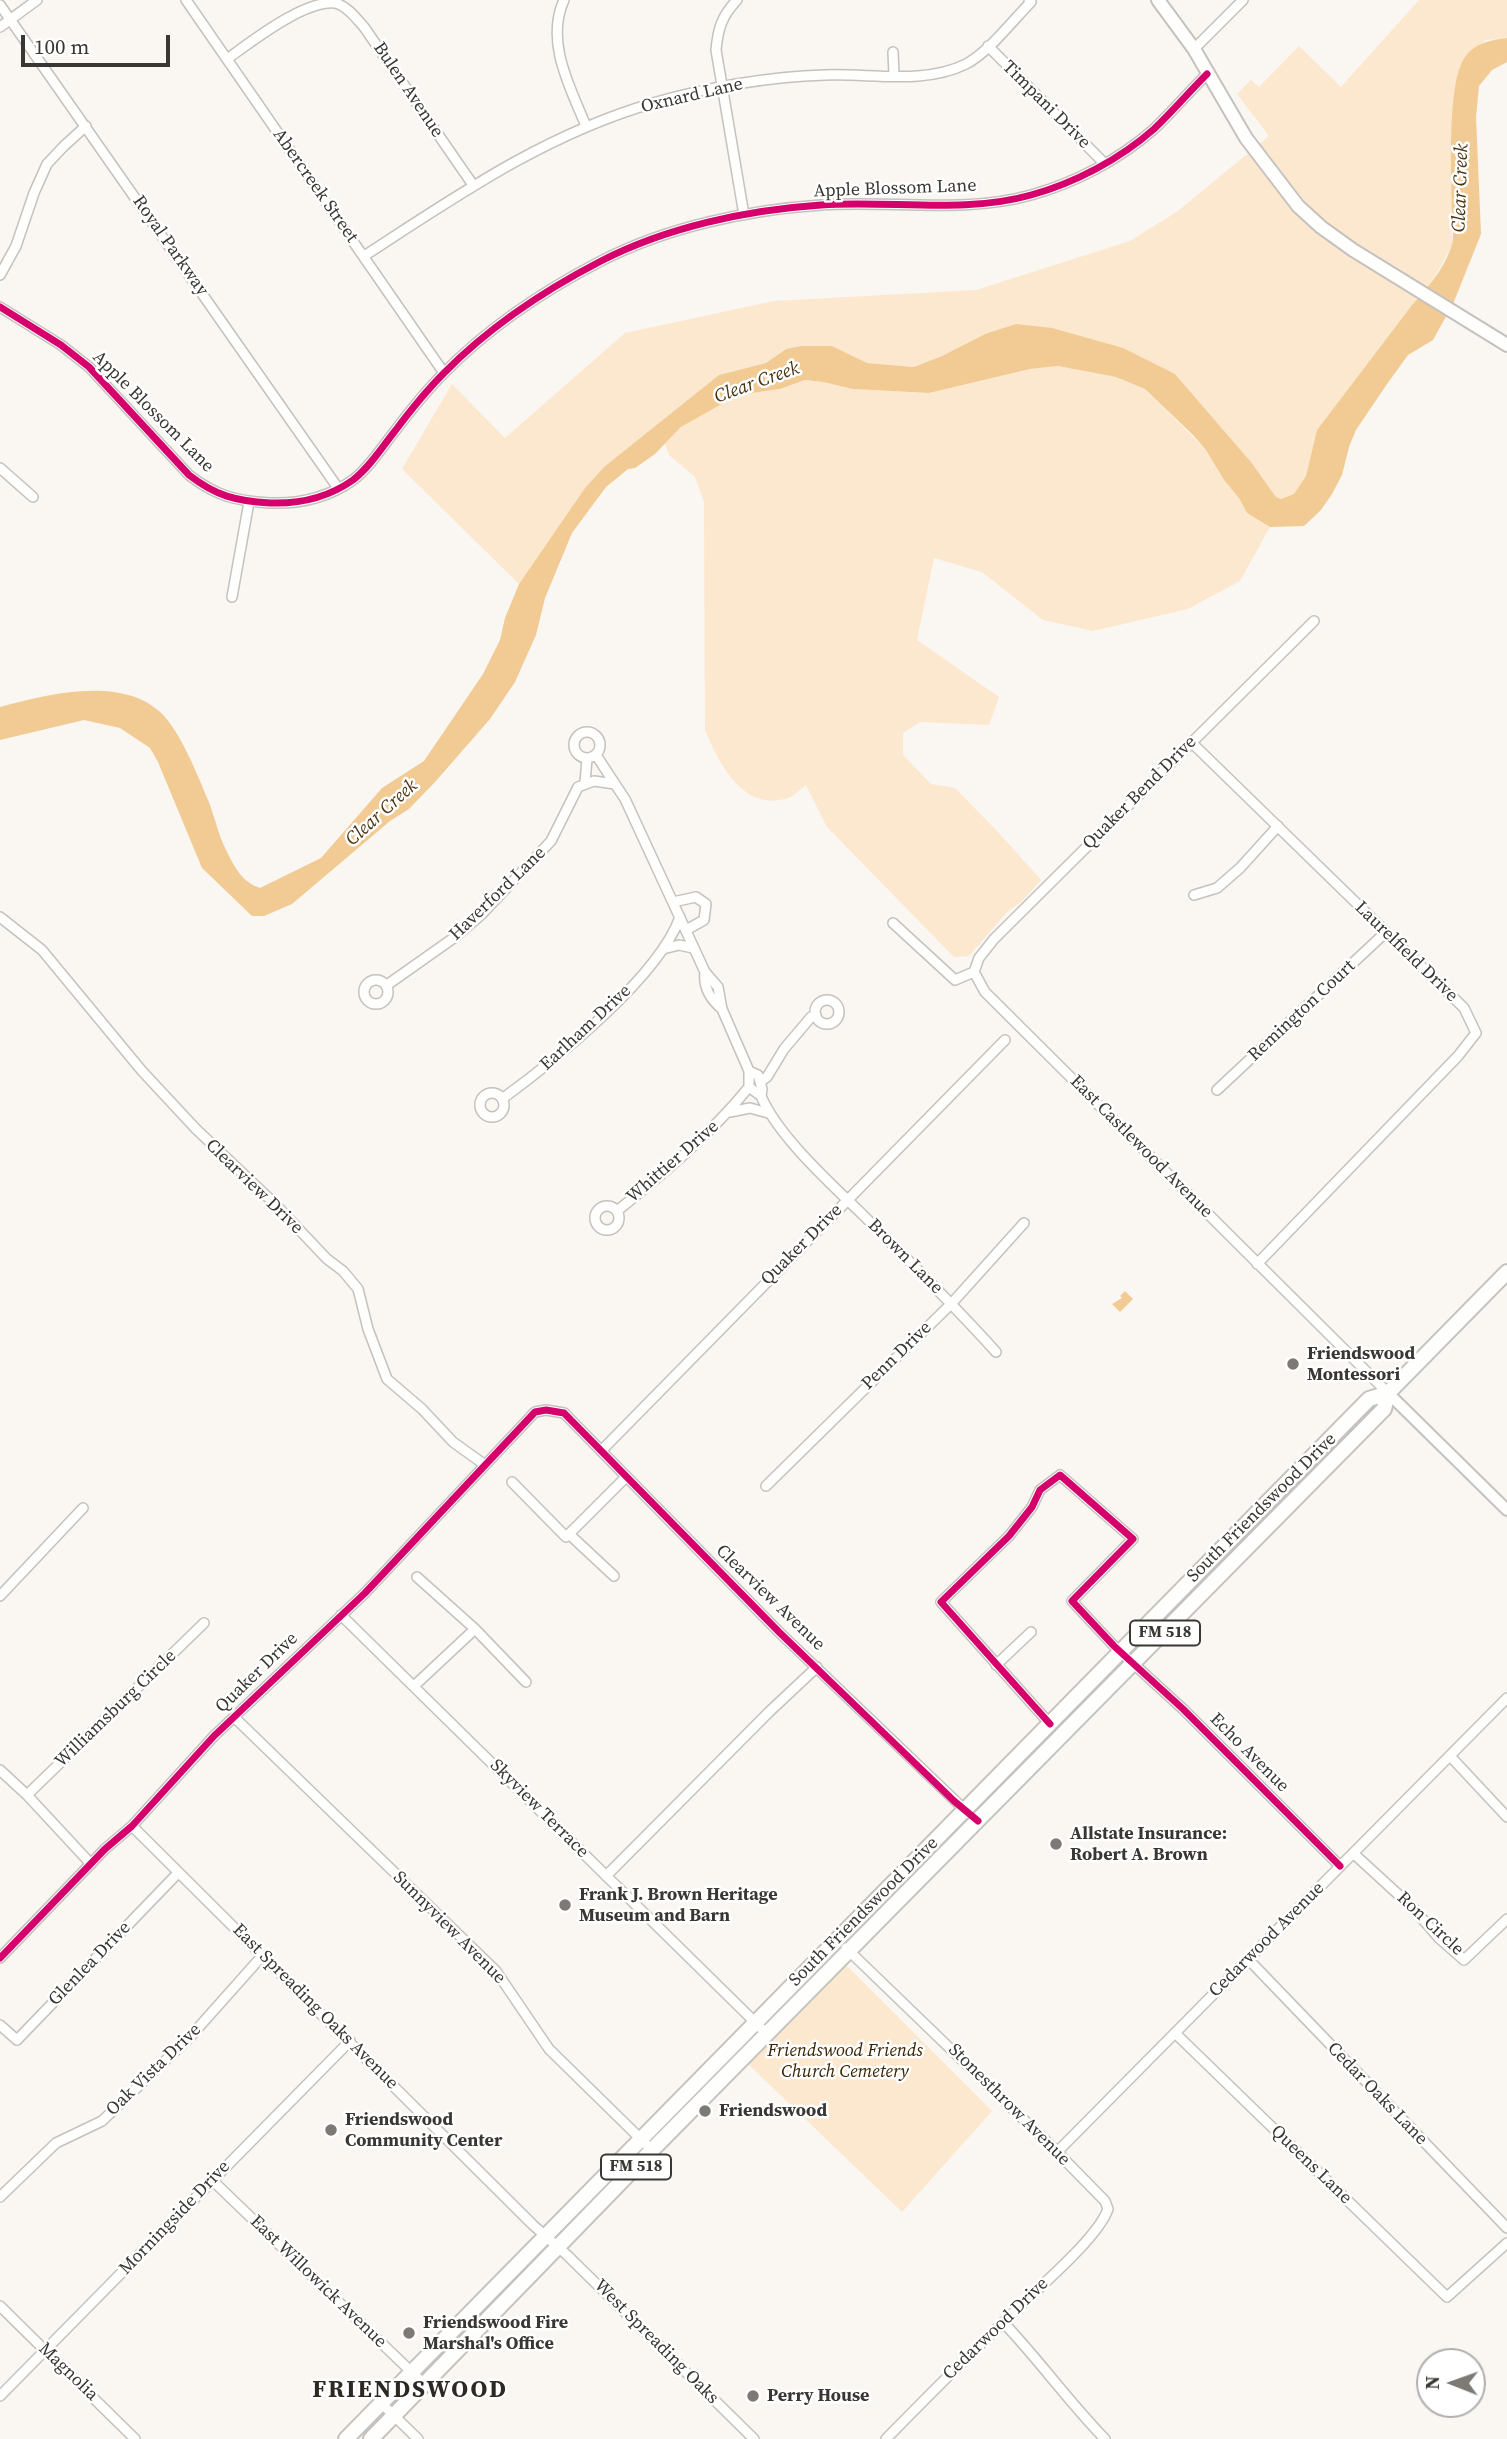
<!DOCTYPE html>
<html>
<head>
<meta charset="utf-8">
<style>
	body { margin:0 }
	#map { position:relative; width:1507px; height:2439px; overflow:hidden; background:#faf6f2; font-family:"Source Serif 4",serif }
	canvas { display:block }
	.north { position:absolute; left:1416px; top:2348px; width:70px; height:70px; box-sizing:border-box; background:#fff; border:2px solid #b0afae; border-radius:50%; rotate:271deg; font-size:19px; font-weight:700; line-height:28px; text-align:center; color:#393734 }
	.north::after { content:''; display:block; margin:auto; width:24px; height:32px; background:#7d7a76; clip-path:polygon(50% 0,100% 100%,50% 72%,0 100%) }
	.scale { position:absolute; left:21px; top:35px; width:149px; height:32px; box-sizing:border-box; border:4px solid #393734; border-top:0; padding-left:9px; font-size:21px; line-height:24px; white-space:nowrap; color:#393734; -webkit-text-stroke:5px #fff; paint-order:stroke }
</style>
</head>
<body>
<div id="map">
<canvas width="1507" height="2439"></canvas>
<div class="north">N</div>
<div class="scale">100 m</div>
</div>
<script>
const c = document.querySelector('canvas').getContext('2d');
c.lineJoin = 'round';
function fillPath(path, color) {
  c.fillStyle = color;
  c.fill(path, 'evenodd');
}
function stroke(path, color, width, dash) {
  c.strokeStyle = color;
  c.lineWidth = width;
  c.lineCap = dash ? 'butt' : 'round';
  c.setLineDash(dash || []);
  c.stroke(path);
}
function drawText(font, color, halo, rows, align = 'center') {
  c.font = font + ' "Source Serif 4",serif';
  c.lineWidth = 5;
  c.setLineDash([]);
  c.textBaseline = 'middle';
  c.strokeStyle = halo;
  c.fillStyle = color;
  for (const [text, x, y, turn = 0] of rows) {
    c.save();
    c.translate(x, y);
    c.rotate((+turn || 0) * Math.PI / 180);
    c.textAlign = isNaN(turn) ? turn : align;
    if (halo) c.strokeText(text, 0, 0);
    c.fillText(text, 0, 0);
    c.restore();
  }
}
fillPath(new Path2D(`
	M1419 0H1507V38L1486 40 1466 56 1460 68 1453 102 1452 125V246L1429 287 1412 305 1317 430 1306 476 1294 494 1281 499 1276 497 1251 462 1175 374 985 334 942 356 914 367 867 363 832 346 786 349 766 363 719 375 604 467 585 488 519 584 402 469 452 384 505 438 625 333 774 301 976 290 1130 241 1178 211 1269 136 1237 94 1251 80 1259 87 1299 46 1341 87Z
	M1058 366 1116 377 1145 389 1206 450 1224 480 1239 498 1247 513 1270 527 1240 581 1188 609 1093 631 1043 620 982 572 934 558 917 640 999 697 989 725 920 722 903 733V755L931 784 955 788 999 833 1041 880 1021 902 1007 912 969 956 954 957 827 827 806 785C800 789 794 796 788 798 744 813 719 764 705 730L704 502 695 477 669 455 665 444 681 427 738 395 780 389 805 380 823 382 853 389 929 393 1030 369Z
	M844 1963 992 2111 902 2212 747 2063Z`), '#fce8ce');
fillPath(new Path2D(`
	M1507 38V62L1492 70 1479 86 1476 117 1481 234 1453 304 1433 340 1408 355 1387 384 1356 430 1349 447 1342 475 1332 494 1321 510 1304 526 1270 527 1247 513 1239 498 1224 480 1206 450 1193 435 1145 389 1116 377 1058 366 1030 369 929 393 853 389 823 382 805 380 780 389 738 395 681 427 655 454 635 468 628 469 606 487 572 533 545 598 536 635 515 682 490 719 435 782 409 809 390 821 292 904 264 916H252L202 868 158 762 150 748 120 728 84 720 0 740V707C46 694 120 676 159 711 179 728 198 776 208 800 215 817 218 834 226 850 235 868 242 882 260 888L321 858 382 788 424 761 483 674 500 640 505 618 519 584 585 488 604 467 719 375 766 363 786 349 802 346H832L867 363 914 367 942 356 985 334 1016 324 1052 328 1123 348 1175 374 1251 462 1276 497 1281 499 1294 494 1306 476 1317 430 1412 305C1427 289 1443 270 1451 248 1455 238 1452 222 1452 211 1452 177 1446 84 1465 57 1475 43 1491 40 1507 38Z
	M1125 1291 1133 1299 1120 1312 1112 1304 1122 1298 1120 1296Z`), '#f1cb93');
const minor = new Path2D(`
	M186 0 444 373
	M564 0C545 42 570 87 586 126
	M737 0C722 16 718 28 716 50L744 215
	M0 5 338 488
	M0 27 37 0
	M988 46 1105 164
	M1194 49 1243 0
	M893 52 894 75
	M227 59C251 42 304 0 335 3 347 6 356 18 364 27L473 185
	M364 256C458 195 544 135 653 103 709 87 767 77 825 75 870 73 924 85 966 64 989 52 1013 20 1031 2L1029 0
	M0 275 16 246 34 193 47 164 64 146 86 126
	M0 307 61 345 89 367 189 475C216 496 236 501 270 503 299 504 329 497 353 480 370 467 382 447 395 431 410 411 426 391 444 373 488 328 545 290 601 261 667 227 747 210 821 205 890 200 964 214 1031 195 1075 183 1120 159 1154 129 1172 112 1189 92 1207 74
	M0 468 33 497
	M232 597 249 502
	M574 745a13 13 0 1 1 26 0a13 13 0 1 1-26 0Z
	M1191 742 1464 1008 1476 1033 1458 1056 1257 1264
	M596 755 615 784
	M585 783 587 758
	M1194 895 1217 888 1240 868 1278 826
	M673 902 696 897 706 904 704 920 686 930
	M0 917 42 950 142 1071 196 1129 274 1203 327 1259 343 1271 358 1289 368 1329 387 1379 422 1409 453 1442 485 1465
	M893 923 955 980 974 972
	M663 949 679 945 693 948
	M705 972C703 988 710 999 722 1009
	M974 972 985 992 1388 1393
	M974 972 979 958 994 939 1314 621
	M364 992a12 12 0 1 1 24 0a12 12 0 1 1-24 0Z
	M387 985 455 937 481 915 551 841 578 787 594 781 615 784 625 799 705 972 718 987 722 1009 749 1071V1087L761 1096 762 1089 758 1075 749 1071
	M815 1012a12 12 0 1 1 24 0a12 12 0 1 1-24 0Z
	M761 1081 767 1077 784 1049 811 1017 816 1015
	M1217 1090 1386 932
	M480 1105a12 12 0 1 1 24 0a12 12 0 1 1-24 0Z
	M761 1096C778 1136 830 1183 862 1214 907 1259 953 1304 996 1352
	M502 1099C554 1061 659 977 680 917
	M730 1112 750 1108 768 1113
	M595 1218a12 12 0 1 1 24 0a12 12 0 1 1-24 0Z
	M617 1211C664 1173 711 1134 749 1087
	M601 1451 1005 1040
	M512 1482 566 1537 626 1477
	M766 1486 952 1303 1024 1223
	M569 1534 614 1576
	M417 1577 475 1629 526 1682
	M0 1596 83 1508
	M341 1615 767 2034
	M996 1665 1031 1632
	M414 1686 475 1629
	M234 1717 496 1971 549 2049 652 2150
	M1050 1724 941 1602 1009 1536 1032 1507 1040 1490 1060 1475 1133 1539 1072 1601 1114 1646 1183 1709 1340 1866
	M1450 1756 1507 1817
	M0 1770 27 1795 91 1864
	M27 1795 204 1623
	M132 1826 533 2225 567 2255 754 2439
	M1353 1853 1413 1908 1439 1938 1464 1960 1507 1919
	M606 1876 769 1712 817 1667
	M846 1948 1048 2143 1105 2201 1108 2209C1098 2238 1038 2288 1015 2311 971 2353 928 2396 886 2439
	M0 1958 105 1849 132 1826 214 1736 365 1593 535 1412 546 1410 564 1413 779 1632 968 1813
	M1248 1959 1507 2228
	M0 2025 17 2040 178 1873
	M1175 2033 1447 2297 1507 2243
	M1057 2152 1507 1698
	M212 2180 424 2384
	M0 2197 56 2143 102 2121 190 2037 263 1955
	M0 2306 135 2439
	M1003 2322C1039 2360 1069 2402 1105 2439
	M0 2396 350 2041
	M381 2403 418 2439`);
const tertiary = new Path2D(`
	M1388 1393 1507 1510`);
const secondary = new Path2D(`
	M1158 0 1194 49 1246 138 1298 206 1321 227 1353 250 1507 345`);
const primary = new Path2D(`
	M346 2439 1369 1399 1388 1393 1507 1272
	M371 2439 652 2150 1384 1409 1388 1393`);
stroke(minor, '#c5c2be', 12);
stroke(tertiary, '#c5c2be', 14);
stroke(secondary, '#c5c2be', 16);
stroke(primary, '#c5c2be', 18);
stroke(minor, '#fefefd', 9);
stroke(tertiary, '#fefefd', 10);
stroke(secondary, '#fefefd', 12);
stroke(primary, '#fefefd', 14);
stroke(new Path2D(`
	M0 307 61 345 89 367 189 475C216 496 236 501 270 503 299 504 329 497 353 480 370 467 382 447 395 431 410 411 426 391 444 373 488 328 545 290 601 261 667 227 747 210 821 205 890 200 964 214 1031 195 1075 183 1120 159 1154 129 1172 112 1189 92 1207 74
	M1050 1724 941 1602 1009 1536 1032 1507 1040 1490 1060 1475 1133 1539 1072 1601 1114 1646 1183 1709 1340 1866
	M0 1958 105 1849 132 1826 214 1736 365 1593 535 1412 546 1410 564 1413 779 1632 954 1801 978 1821`), '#d6006c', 7);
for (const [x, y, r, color] of [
	[1293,1364,7,"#7d7a76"],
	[1056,1844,7,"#7d7a76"],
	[565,1905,7,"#7d7a76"],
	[705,2111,7,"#7d7a76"],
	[331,2130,7,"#7d7a76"],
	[409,2333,7,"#7d7a76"],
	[753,2396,7,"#7d7a76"]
]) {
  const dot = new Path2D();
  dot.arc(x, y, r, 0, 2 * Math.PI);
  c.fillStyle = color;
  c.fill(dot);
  stroke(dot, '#fff', 2.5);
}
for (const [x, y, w] of [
	[1165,1633,70],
	[636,2167,70]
]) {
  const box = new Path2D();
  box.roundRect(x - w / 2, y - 12.5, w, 25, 5);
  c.fillStyle = '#fff';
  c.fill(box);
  stroke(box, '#393734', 2);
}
drawText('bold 16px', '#393734', null, [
	["FM 518",1165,1633],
	["FM 518",636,2167]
]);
drawText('18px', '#393734', '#fff', [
	["Bulen Avenue",408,90,56],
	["Oxnard Lane",692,96,-13],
	["Timpani Drive",1046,105,45],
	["Abercreek Street",315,186,55],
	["Apple Blossom Lane",895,189,-2],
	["Royal Parkway",170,246,55],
	["Apple Blossom Lane",153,412,45],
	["Quaker Bend Drive",1140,793,-45],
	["Haverford Lane",498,894,-44],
	["Laurelfield Drive",1406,952,44],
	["Remington Court",1302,1011,-43],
	["Earlham Drive",586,1028,-43],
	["East Castlewood Avenue",1141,1147,45],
	["Whittier Drive",673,1162,-41],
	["Clearview Drive",254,1187,44],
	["Quaker Drive",802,1245,-45],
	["Brown Lane",905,1257,45],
	["Penn Drive",897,1356,-44],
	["South Friendswood Drive",1262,1508,-45],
	["Clearview Avenue",770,1598,44],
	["Quaker Drive",257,1673,-44],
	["Williamsburg Circle",116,1709,-44],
	["Echo Avenue",1249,1753,45],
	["Skyview Terrace",539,1809,45],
	["South Friendswood Drive",864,1912,-45],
	["Ron Circle",1430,1924,43],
	["Sunnyview Avenue",449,1928,45],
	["Cedarwood Avenue",1267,1940,-45],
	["Glenlea Drive",90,1964,-46],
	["East Spreading Oaks Avenue",315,2007,45],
	["Oak Vista Drive",154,2070,-44],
	["Cedar Oaks Lane",1377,2094,46],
	["Stonesthrow Avenue",1009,2105,45],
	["Queens Lane",1311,2165,44],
	["Morningside Drive",175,2218,-46],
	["East Willowick Avenue",318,2282,44],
	["Cedarwood Drive",996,2329,-44],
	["West Spreading Oaks",656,2342,45],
	["Magnolia",68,2372,44]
]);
drawText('bold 18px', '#393734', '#fff', [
	["Friendswood",1307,1354],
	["Montessori",1307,1375],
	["Allstate Insurance:",1070,1834],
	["Robert A. Brown",1070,1855],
	["Frank J. Brown Heritage",579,1895],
	["Museum and Barn",579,1916],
	["Friendswood",719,2111],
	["Friendswood",345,2120],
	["Community Center",345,2141],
	["Friendswood Fire",423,2323],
	["Marshal's Office",423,2344],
	["Perry House",767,2396]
], 'left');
drawText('italic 18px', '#392401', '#fff', [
	["Friendswood Friends",845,2051],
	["Church Cemetery",845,2072]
]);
drawText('italic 19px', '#493412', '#fff', [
	["Clear Creek",1461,188,-88],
	["Clear Creek",757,383,-20],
	["Clear Creek",382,813,-42]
]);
c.letterSpacing = '2px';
drawText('bold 24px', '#2d2822', '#fff', [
	["FRIENDSWOOD",410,2391]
]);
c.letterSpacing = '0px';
</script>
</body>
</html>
